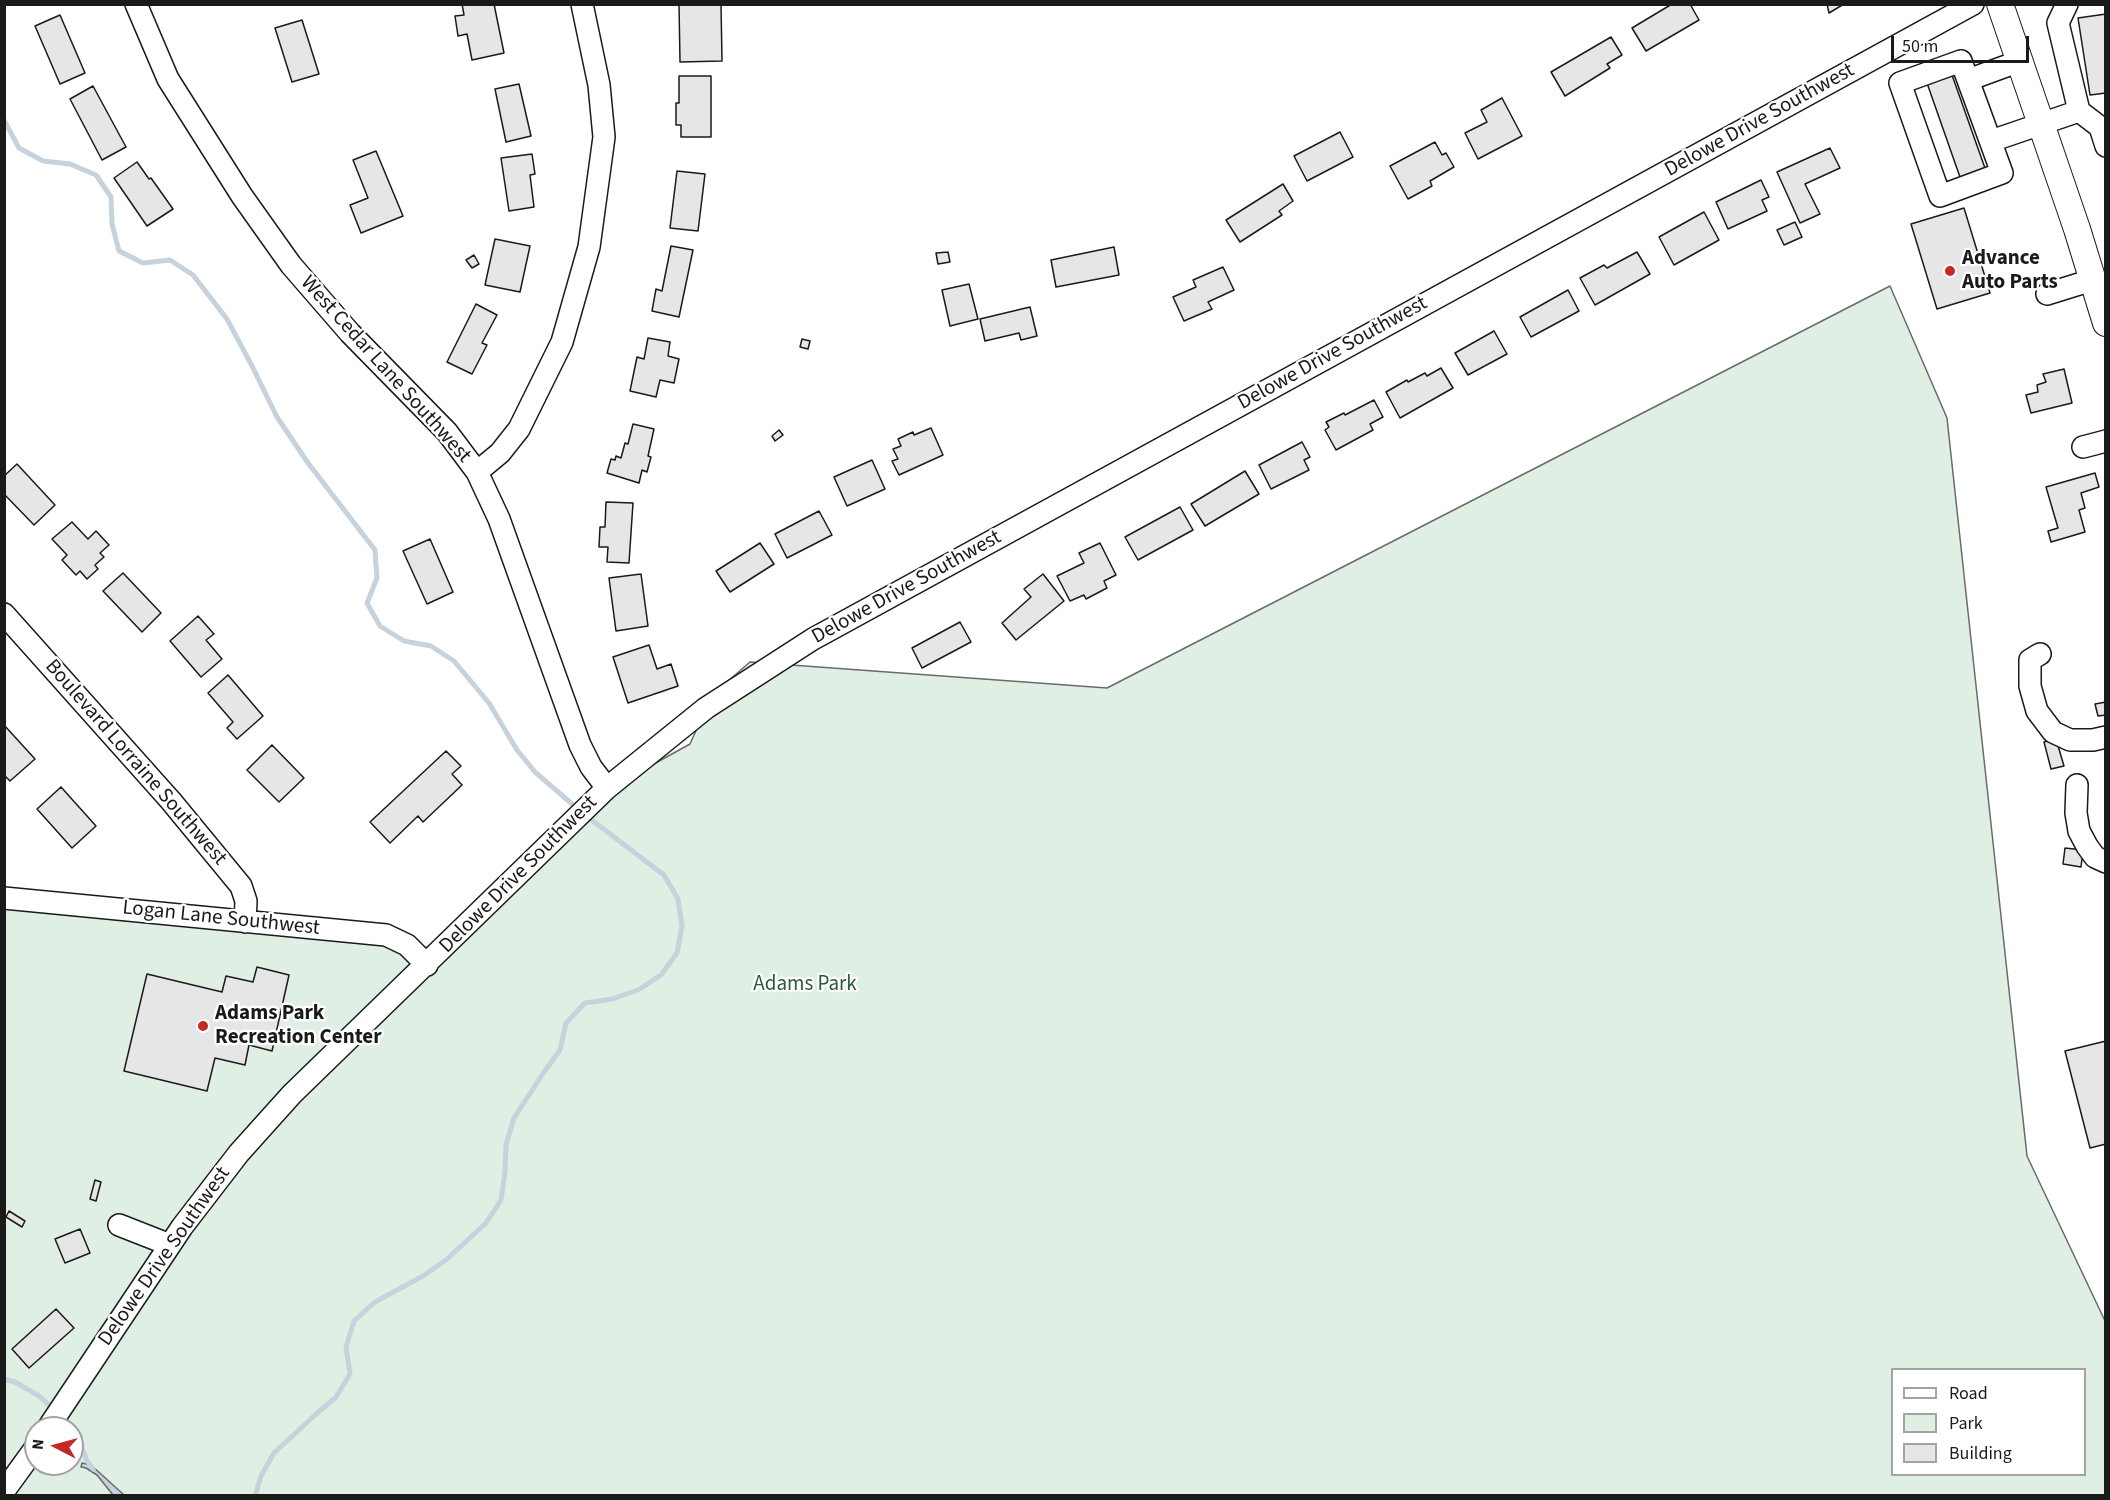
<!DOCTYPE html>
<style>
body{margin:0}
#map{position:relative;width:2110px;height:1500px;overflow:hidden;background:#fff;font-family:"Source Sans 3",sans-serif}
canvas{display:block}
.frame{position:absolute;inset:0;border:6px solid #1a1a1a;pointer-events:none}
.legend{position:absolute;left:1891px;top:1368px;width:195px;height:108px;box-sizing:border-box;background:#fff;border:2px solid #a3a3a3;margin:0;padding:8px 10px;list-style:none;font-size:18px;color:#1a1a1a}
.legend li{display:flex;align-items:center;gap:12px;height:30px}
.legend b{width:30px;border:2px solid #a3a3a3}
.north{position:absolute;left:24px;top:1416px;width:60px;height:60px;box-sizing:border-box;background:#fff;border:2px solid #a3a3a3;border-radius:50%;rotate:276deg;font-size:16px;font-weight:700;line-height:24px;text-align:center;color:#1a1a1a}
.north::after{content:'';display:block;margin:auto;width:21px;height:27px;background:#c62828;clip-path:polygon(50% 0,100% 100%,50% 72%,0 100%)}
.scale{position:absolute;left:1891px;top:36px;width:138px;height:27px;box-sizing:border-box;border:3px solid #1a1a1a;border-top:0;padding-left:8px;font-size:18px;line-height:21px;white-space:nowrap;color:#1a1a1a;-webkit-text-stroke:4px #fff;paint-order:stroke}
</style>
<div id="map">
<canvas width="2110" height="1500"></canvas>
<div class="frame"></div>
<ul class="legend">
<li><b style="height:8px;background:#fff"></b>Road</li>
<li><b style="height:16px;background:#e0efe3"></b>Park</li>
<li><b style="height:16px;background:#e6e6e6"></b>Building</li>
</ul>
<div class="north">N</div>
<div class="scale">50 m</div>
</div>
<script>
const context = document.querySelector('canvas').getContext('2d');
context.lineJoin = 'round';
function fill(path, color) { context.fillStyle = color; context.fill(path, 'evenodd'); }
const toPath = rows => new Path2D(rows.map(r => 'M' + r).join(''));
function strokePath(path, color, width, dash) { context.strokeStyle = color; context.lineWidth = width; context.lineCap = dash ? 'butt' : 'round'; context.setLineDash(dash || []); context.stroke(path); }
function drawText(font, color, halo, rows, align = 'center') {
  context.font = font + ' "Source Sans 3",sans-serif'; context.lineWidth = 4.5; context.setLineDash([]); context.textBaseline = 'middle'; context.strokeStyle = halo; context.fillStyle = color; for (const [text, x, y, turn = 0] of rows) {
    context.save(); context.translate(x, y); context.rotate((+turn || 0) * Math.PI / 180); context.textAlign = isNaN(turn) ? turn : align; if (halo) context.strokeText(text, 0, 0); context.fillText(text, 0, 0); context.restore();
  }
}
const green = toPath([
 [1890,286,1947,418,2027,1156,2105,1321,2105,1495,5,1496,5,892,374,935,428,958,585,802,690,744,712,695,750,662,1107,688,1890,286],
 [1892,1370,2084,1370,2084,1474,1892,1474,1892,1370],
 [36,1428,72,1428,72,1464,36,1464,36,1428]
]);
const water = toPath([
 [82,1463,91,1465,124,1495,113,1495,97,1475,86,1468,81,1467,82,1463]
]);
const stream = toPath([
 [4,120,19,148,43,161,70,164,96,175,111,197,112,224,119,251,143,263,170,260,193,275,227,319,253,368,277,417,308,463,375,550,377,578,367,603,380,626,404,641,431,646,454,661,489,703,517,750,535,772,578,809],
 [4,1379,15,1382,39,1396,54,1409],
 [61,1415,72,1428],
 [72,1428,78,1436,87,1461,93,1469],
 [255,1496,261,1476,274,1453,315,1415,336,1397,350,1374,346,1347,354,1321,375,1302,423,1276,446,1260,486,1223,501,1200,505,1172,506,1145,514,1118,544,1072,560,1050,566,1023,585,1003,612,999,638,990,661,975,677,953,682,926,678,899,664,875,585,815]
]);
const building = toPath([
 [462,4,494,4,504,53,472,60,467,34,458,36,455,16,464,15,462,4],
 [679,4,721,4,722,61,680,62,679,4],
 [1672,4,1690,4,1699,20,1646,51,1632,28,1672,4],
 [1827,4,1844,4,1829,13,1827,4],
 [2106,14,2106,93,2090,95,2078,18,2106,14],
 [60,15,85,73,60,84,35,26,60,15],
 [302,20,319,74,292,82,275,28,302,20],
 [1611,37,1622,55,1607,64,1610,68,1565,96,1551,72,1611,37],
 [1952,75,1986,171,1961,180,1927,83,1952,75],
 [679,76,711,76,711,137,681,137,681,125,676,125,676,103,679,103,679,76],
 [519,84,531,136,506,142,495,89,519,84],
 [93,86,126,147,102,160,70,99,93,86],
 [1502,98,1522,136,1478,159,1465,133,1487,122,1481,110,1502,98],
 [1340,132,1353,157,1307,181,1294,156,1340,132],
 [1435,142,1442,155,1446,153,1454,167,1430,181,1432,186,1408,199,1390,166,1435,142],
 [1830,148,1840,168,1805,184,1820,214,1800,223,1777,172,1830,148],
 [376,151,403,216,361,233,350,205,368,198,353,160,376,151],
 [532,154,535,174,530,175,534,207,509,211,501,158,532,154],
 [137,162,149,179,151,178,173,209,147,226,114,178,137,162],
 [677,171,705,174,698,231,670,228,677,171],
 [1761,180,1769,197,1762,200,1767,211,1728,229,1716,202,1761,180],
 [1283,184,1293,201,1279,211,1282,215,1240,242,1226,220,1283,184],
 [1964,208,1990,293,1937,309,1911,224,1964,208],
 [1704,212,1719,240,1674,265,1659,237,1704,212],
 [1795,222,1802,237,1784,245,1777,230,1795,222],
 [495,239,530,246,520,292,485,285,495,239],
 [671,246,693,250,679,317,652,311,656,289,662,291,671,246],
 [1114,247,1119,275,1056,287,1051,260,1114,247],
 [948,252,950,262,938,264,936,253,948,252],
 [1637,252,1650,274,1595,305,1580,278,1604,265,1607,268,1637,252],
 [474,255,479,264,472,268,466,260,474,255],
 [1223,267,1234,290,1208,302,1212,309,1184,321,1173,297,1196,287,1193,280,1223,267],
 [969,284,978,319,950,326,942,290,969,284],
 [1568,290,1579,311,1531,337,1520,317,1568,290],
 [476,304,497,315,482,343,487,345,472,374,447,362,476,304],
 [1030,307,1037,336,1021,340,1019,333,985,341,980,319,1030,307],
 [1494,331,1507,354,1468,375,1455,353,1494,331],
 [648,338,670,342,668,356,679,359,674,383,660,380,656,397,630,391,637,357,644,359,648,338],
 [802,339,810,341,808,349,800,347,802,339],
 [1441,368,1453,388,1400,418,1386,392,1407,380,1408,382,1425,373,1427,376,1441,368],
 [2064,369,2072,403,2031,413,2026,395,2038,392,2037,385,2046,382,2043,374,2064,369],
 [1374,400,1383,417,1370,424,1373,430,1336,450,1325,430,1329,427,1326,422,1344,413,1345,415,1374,400],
 [633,424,654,429,648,456,651,457,647,472,642,470,639,483,607,473,611,459,615,460,616,456,621,458,625,443,628,444,633,424],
 [931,428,943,455,899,475,892,461,898,459,893,449,901,446,898,439,913,432,914,435,931,428],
 [779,430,783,435,775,441,772,436,779,430],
 [1302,442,1310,457,1304,460,1309,470,1271,489,1259,465,1302,442],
 [872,460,885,489,847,506,834,477,872,460],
 [17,464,55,505,34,525,4,494,4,476,17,464],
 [1245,471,1259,494,1205,526,1191,504,1245,471],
 [2095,473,2099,487,2081,493,2085,508,2079,510,2085,532,2051,542,2048,531,2058,528,2046,487,2095,473],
 [606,502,633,503,629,563,607,562,608,547,599,547,600,527,605,527,606,502],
 [1180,507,1193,530,1138,560,1125,537,1180,507],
 [819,511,832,535,787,558,775,534,819,511],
 [72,522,88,539,96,531,109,545,100,553,104,557,95,565,98,569,87,579,80,571,76,575,62,560,67,555,52,539,72,522],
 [430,539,453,592,427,604,403,551,430,539],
 [760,543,774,564,730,592,716,571,760,543],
 [1100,543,1116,575,1104,581,1107,588,1086,599,1084,595,1070,601,1057,576,1084,563,1079,553,1100,543],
 [123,573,161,613,142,632,103,591,123,573],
 [641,574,648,626,616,631,609,578,641,574],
 [1043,574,1064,601,1016,640,1002,623,1031,597,1024,589,1043,574],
 [198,616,214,634,206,640,222,659,201,677,170,641,198,616],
 [960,622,971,642,922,668,912,648,960,622],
 [649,645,657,669,671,664,678,686,628,703,613,657,649,645],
 [228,675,263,716,237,739,227,728,233,722,208,693,228,675],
 [2106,702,2106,715,2098,716,2095,704,2106,702],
 [4,725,35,759,10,781,4,775,4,725],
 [2056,739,2064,766,2051,769,2044,742,2056,739],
 [272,745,304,778,279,802,247,770,272,745],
 [446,751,461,766,452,774,462,785,423,822,418,816,390,843,370,822,446,751],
 [61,787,96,826,72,848,37,809,61,787],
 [2065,848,2083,850,2081,867,2063,864,2065,848],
 [257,967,289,975,272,1051,249,1045,245,1065,215,1058,207,1091,124,1071,147,974,222,992,226,976,253,982,257,967],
 [2106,1041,2106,1144,2090,1148,2065,1051,2106,1041],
 [95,1180,101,1182,96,1201,90,1199,95,1180],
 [9,1211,25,1221,22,1227,6,1217,9,1211],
 [80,1229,90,1253,65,1263,55,1239,80,1229],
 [56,1309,74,1328,29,1368,12,1349,56,1309]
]);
const minor = toPath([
 [136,4,168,79,242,196,291,265,350,333,447,432,477,472,499,519,580,745,591,767,607,788],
 [1961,61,2002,173,1940,196,1900,83,1961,61],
 [1968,80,2020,61],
 [2079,111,2100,127,2106,146],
 [1991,141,2079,111,2058,23,2067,4],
 [2047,294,2092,280],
 [2083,447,2106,441],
 [477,472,500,453,519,429,562,342,589,247,604,137,599,85,582,4],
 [4,614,171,801,241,886,246,901,245,922],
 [2040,654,2030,660,2030,686,2037,711,2053,732,2070,740,2093,740,2106,737],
 [2077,785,2076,813,2079,831,2087,846,2095,857,2106,862],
 [4,898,386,935,407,945,427,965],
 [119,1225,170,1245],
 [48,1428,182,1227,239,1153,292,1094,607,788,706,708,813,639,1973,4],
 [4,1491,36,1447]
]);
const major = toPath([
 [2000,4,2077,229,2106,323]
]);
const markers = [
 [1950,271,6,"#c62828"],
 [203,1026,6,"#c62828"]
];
const streetNames = [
 ["Delowe Drive Southwest",1760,121,-29],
 ["Delowe Drive Southwest",1333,354,-29],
 ["West Cedar Lane Southwest",385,370,48],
 ["Delowe Drive Southwest",907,588,-29],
 ["Boulevard Lorraine Southwest",135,763,49],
 ["Delowe Drive Southwest",519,875,-45],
 ["Logan Lane Southwest",221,919,6],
 ["Delowe Drive Southwest",165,1257,-55]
];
const poiNames = [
 ["Advance",1962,259],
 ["Auto Parts",1962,283],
 ["Adams Park",215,1014],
 ["Recreation Center",215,1038]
];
const parkNames = [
 ["Adams Park",805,985]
];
fill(green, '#e0efe3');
strokePath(green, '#6a6a6a', 1.5);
fill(water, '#c6d2dc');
strokePath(water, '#6a6a6a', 1.5);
strokePath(stream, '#c6d2dc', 5);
fill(building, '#e6e6e6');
strokePath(building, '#1a1a1a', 1.5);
strokePath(minor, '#1a1a1a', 24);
strokePath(major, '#1a1a1a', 28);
strokePath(minor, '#fff', 21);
strokePath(major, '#fff', 26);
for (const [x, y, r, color] of markers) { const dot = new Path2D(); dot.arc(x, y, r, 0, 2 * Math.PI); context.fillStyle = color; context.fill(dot); strokePath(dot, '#fff', 2); }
drawText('21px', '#1a1a1a', '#fff', streetNames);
drawText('bold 21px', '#1a1a1a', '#fff', poiNames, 'left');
drawText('21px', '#2b5a34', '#fff', parkNames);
</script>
